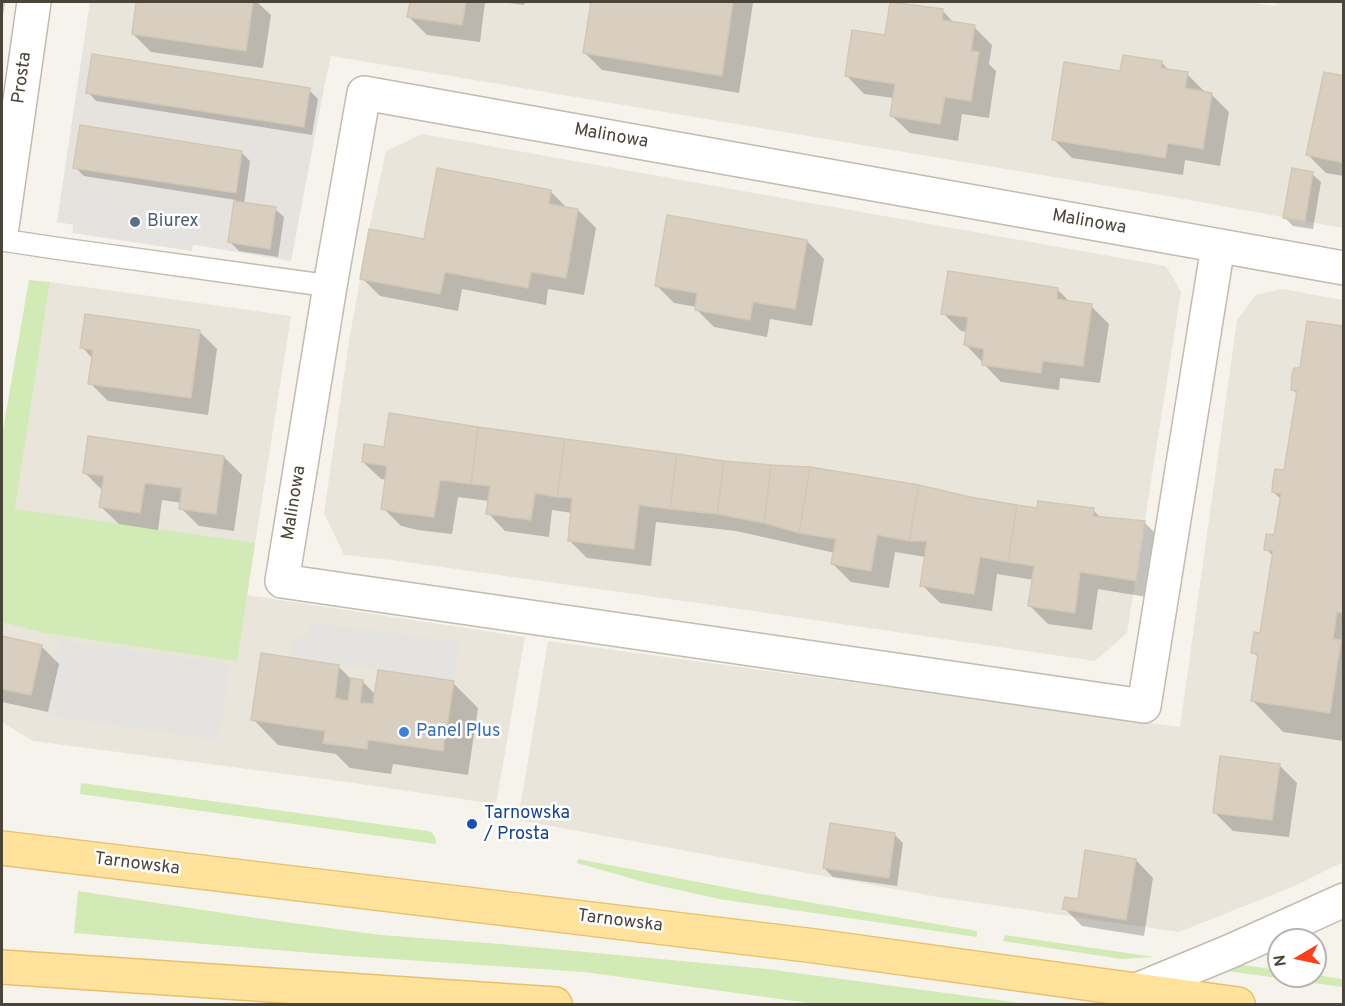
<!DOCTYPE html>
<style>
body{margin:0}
#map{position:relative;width:1345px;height:1006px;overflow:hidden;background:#f6f3ec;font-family:Overpass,sans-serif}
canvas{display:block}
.frame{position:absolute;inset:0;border:3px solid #4b4439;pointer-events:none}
.north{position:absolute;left:1267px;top:928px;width:60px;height:60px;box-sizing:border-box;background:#fff;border:2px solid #b7b4b0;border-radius:50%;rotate:261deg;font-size:16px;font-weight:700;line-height:24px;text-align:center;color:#4b4439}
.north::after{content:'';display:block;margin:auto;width:21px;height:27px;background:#fc3f1d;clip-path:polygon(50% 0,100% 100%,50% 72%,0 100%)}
</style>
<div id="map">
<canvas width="1345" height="1006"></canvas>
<div class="frame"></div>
<div class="north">N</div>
</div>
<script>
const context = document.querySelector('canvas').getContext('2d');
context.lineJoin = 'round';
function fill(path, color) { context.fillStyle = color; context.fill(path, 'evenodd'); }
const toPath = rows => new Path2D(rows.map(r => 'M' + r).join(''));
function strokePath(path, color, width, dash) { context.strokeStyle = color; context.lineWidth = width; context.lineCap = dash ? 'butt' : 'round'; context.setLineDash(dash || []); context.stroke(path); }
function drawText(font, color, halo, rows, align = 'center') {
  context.font = font + ' Overpass,sans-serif'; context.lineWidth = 5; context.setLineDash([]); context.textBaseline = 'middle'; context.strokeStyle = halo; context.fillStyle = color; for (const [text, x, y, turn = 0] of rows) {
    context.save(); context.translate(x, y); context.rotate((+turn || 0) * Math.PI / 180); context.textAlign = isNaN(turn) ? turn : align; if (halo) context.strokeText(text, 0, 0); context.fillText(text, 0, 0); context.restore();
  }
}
const residential = toPath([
 [90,2,1247,2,1275,6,1276,2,1343,2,1343,228,1173,197,331,56,324,88,310,88,92,54,82,55],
 [422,134,1166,266,1181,292,1127,633,1095,661,705,604,392,560,344,555,324,513,349,341,369,229,386,151],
 [50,282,291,316,247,595,525,637,496,804,347,782,33,741,2,722,2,507,15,508],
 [1282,289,1343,300,1343,862,1297,885,1179,932,938,897,518,820,548,641,1180,727,1237,320,1256,295]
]);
const industrial = toPath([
 [92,54,310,88,324,88,291,261,57,222,82,55]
]);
const green = toPath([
 [29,280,50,282,15,509,255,543,237,661,45,633,2,622,2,435],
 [81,783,428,831,432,833,435,837,436,844,80,794],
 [578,859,755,893,977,931,977,937,719,899,647,883,577,863],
 [78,891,256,918,381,935,500,944,767,969,1027,1004,816,1004,584,972,348,956,74,933],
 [1005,935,1154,957,1122,959,1003,941],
 [1235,964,1279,970,1279,976,1315,975,1343,979,1343,987,1227,971]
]);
const parking = toPath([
 [77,194,198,212,192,251,72,233],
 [311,622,459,642,454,681,289,658,291,639,296,640,306,635],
 [59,640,230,664,219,740,48,716]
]);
const shadow = toPath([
 [2,2,5,2,2,22],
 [138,2,257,2,271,15,263,68,151,52,133,34],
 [411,2,485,2,480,42,427,35,409,17],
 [501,2,525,2,524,5],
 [592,2,752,2,753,3,739,93,602,70,584,52],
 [942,10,955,24,974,27,992,45,989,64,996,71,989,118,962,114,958,141,910,133,892,116,894,98,864,94,847,76,886,36],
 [1162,63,1170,71,1187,74,1205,92,1205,93,1211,94,1229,112,1220,166,1185,160,1183,175,1072,158,1054,140,1121,72],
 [1344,78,1344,176,1326,173,1308,155],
 [309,90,318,99,312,135,96,101,88,92],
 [241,152,250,161,244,204,275,209,284,217,278,257,239,251,230,242,236,200,84,176,75,167],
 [1312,174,1321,182,1313,229,1293,226,1284,217],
 [550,191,568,209,578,210,596,228,584,295,548,289,546,305,462,289,458,311,380,296,362,278,425,241],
 [807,241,824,259,812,326,770,319,767,337,714,327,696,309,697,307,674,303,656,285],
 [1057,289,1071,303,1091,306,1109,324,1100,383,1060,378,1059,390,1001,382,966,345,968,332,961,331,943,313],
 [1344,328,1344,741,1283,732,1252,700,1259,658,1253,652,1262,635,1274,557,1266,549,1275,537,1282,500,1273,492,1286,471,1298,395,1292,389,1302,370],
 [199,331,217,349,208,415,108,401,90,383,93,359,82,347],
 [224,457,242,475,234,531,199,526,181,508,182,503,162,500,158,530,119,524,101,507,103,491,85,473],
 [363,462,969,498,1038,509,1093,510,1102,519,1144,522,1162,540,1153,598,1098,589,1092,630,1048,624,1030,606,1034,580,997,574,992,611,940,603,922,585,926,557,895,552,889,588,851,582,833,564,835,553,736,531,656,522,651,566,587,558,569,540,572,513,552,510,549,537,505,531,488,513,489,501,458,497,452,534,418,530,401,526,383,508,387,480,381,479],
 [2,638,41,646,59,664,48,712,2,702],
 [339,667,352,680,363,682,376,695,453,683,478,708,468,775,393,764,391,774,350,768,336,754,278,745,253,719],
 [1279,765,1297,783,1289,837,1233,831,1215,813],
 [894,834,903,843,897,886,833,877,824,868],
 [1136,860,1153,878,1144,936,1082,926,1064,908,1079,900]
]);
const building = toPath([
 [136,2,253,2,246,51,132,34,136,2],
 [410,2,466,2,462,25,407,17,410,2],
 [591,2,733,2,722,76,583,53,591,2],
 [890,2,943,9,942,20,975,25,971,51,979,52,971,101,945,97,940,124,890,116,895,84,845,76,852,30,885,35,890,2],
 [92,54,310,88,304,127,86,93,92,54],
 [1123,55,1162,61,1161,68,1188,72,1185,88,1212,93,1203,149,1168,143,1165,158,1052,140,1064,62,1120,71,1123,55],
 [1324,72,1344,76,1344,163,1306,155,1324,72],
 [80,125,242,151,236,193,73,168,80,125],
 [437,168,551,190,549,204,578,209,566,278,531,272,528,288,445,272,440,294,360,279,369,229,424,239,437,168],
 [1292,168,1313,172,1305,221,1283,218,1292,168],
 [234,201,276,207,270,249,228,242,234,201],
 [667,215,807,240,795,309,753,302,750,320,695,310,697,293,655,286,667,215],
 [948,271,1058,288,1057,299,1092,304,1083,366,1043,361,1041,373,982,365,984,349,964,345,968,317,941,314,948,271],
 [85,314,200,330,191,398,88,384,93,350,80,348,85,314],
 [1307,321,1344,326,1344,613,1337,612,1333,639,1341,640,1330,713,1251,701,1258,654,1251,653,1254,632,1260,633,1273,551,1264,550,1266,534,1274,535,1281,494,1272,492,1273,480,1275,469,1284,470,1297,391,1291,390,1292,375,1294,368,1300,368,1307,321],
 [389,413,478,427,471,484,440,480,434,517,399,513,381,509,387,466,362,462,364,444,384,447,389,413],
 [478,427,565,439,557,497,535,493,531,520,486,514,490,486,471,484,478,427],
 [88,436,224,456,216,514,179,509,182,488,145,483,140,513,99,507,104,476,83,473,88,436],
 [565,439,677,454,670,509,639,505,634,549,568,541,572,498,557,497,565,439],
 [677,454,724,461,717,514,670,509,677,454],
 [724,461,771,465,764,523,717,514,724,461],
 [771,465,810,467,799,533,764,523,771,465],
 [810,467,919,485,909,541,877,535,871,571,831,564,836,539,799,533,810,467],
 [919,485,970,497,1017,505,1008,562,980,557,974,594,920,586,927,541,909,541,919,485],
 [1038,501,1094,508,1093,516,1145,521,1136,581,1080,572,1075,613,1028,606,1034,566,1008,562,1017,505,1037,508,1038,501],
 [2,636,42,645,31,695,2,689,2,636],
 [261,653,339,665,335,698,348,701,351,678,363,680,360,703,373,704,378,670,454,681,443,751,368,740,367,749,323,743,325,731,251,720,261,653],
 [1220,756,1280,764,1272,820,1213,813,1220,756],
 [830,823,895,833,889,878,823,868,830,823],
 [1085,850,1136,859,1126,920,1062,909,1065,897,1078,899,1085,850]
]);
const service = toPath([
 [2,240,55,248,330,286]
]);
const minor = toPath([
 [2,227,34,2],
 [1218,246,1144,706,282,581,330,286,364,93,1344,268],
 [1137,990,1231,951,1344,900]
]);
const primary = toPath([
 [2,848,815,946,1238,1004],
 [2,967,555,1004]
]);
const markers = [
 [135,222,6,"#5c6f8a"],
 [404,732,6,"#3f7fe0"],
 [472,824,6,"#1a4fb4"]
];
const streetNames = [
 ["Prosta",23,78,-82],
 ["Malinowa",611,137,10],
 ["Malinowa",1089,223,10],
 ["Malinowa",295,503,-81],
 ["Tarnowska",137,865,7],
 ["Tarnowska",620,922,7]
];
const serviceNames = [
 ["Biurex",147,222]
];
const shopNames = [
 ["Panel Plus",416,732]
];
const transitNames = [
 ["Tarnowska",484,814],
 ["/ Prosta",484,835]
];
fill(residential, '#eae5da');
fill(industrial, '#e6e2dd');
fill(green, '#d2eab5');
fill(parking, '#e5e3e0');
fill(shadow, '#0003');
fill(building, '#d8cfc1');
strokePath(building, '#d3c7b4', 1.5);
strokePath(service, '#c2bbae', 24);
strokePath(minor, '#c2bbae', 36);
strokePath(primary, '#e6c16a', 36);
strokePath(service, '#fff', 21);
strokePath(minor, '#fff', 33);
strokePath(primary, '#ffe39c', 33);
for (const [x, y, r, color] of markers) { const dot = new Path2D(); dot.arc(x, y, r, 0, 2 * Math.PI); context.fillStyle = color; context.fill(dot); strokePath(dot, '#fff', 2); }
drawText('18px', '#4b4439', '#fff', streetNames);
drawText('18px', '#4e5e75', '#fff', serviceNames, 'left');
drawText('18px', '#366cbe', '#fff', shopNames, 'left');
drawText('18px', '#164399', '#fff', transitNames, 'left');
</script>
